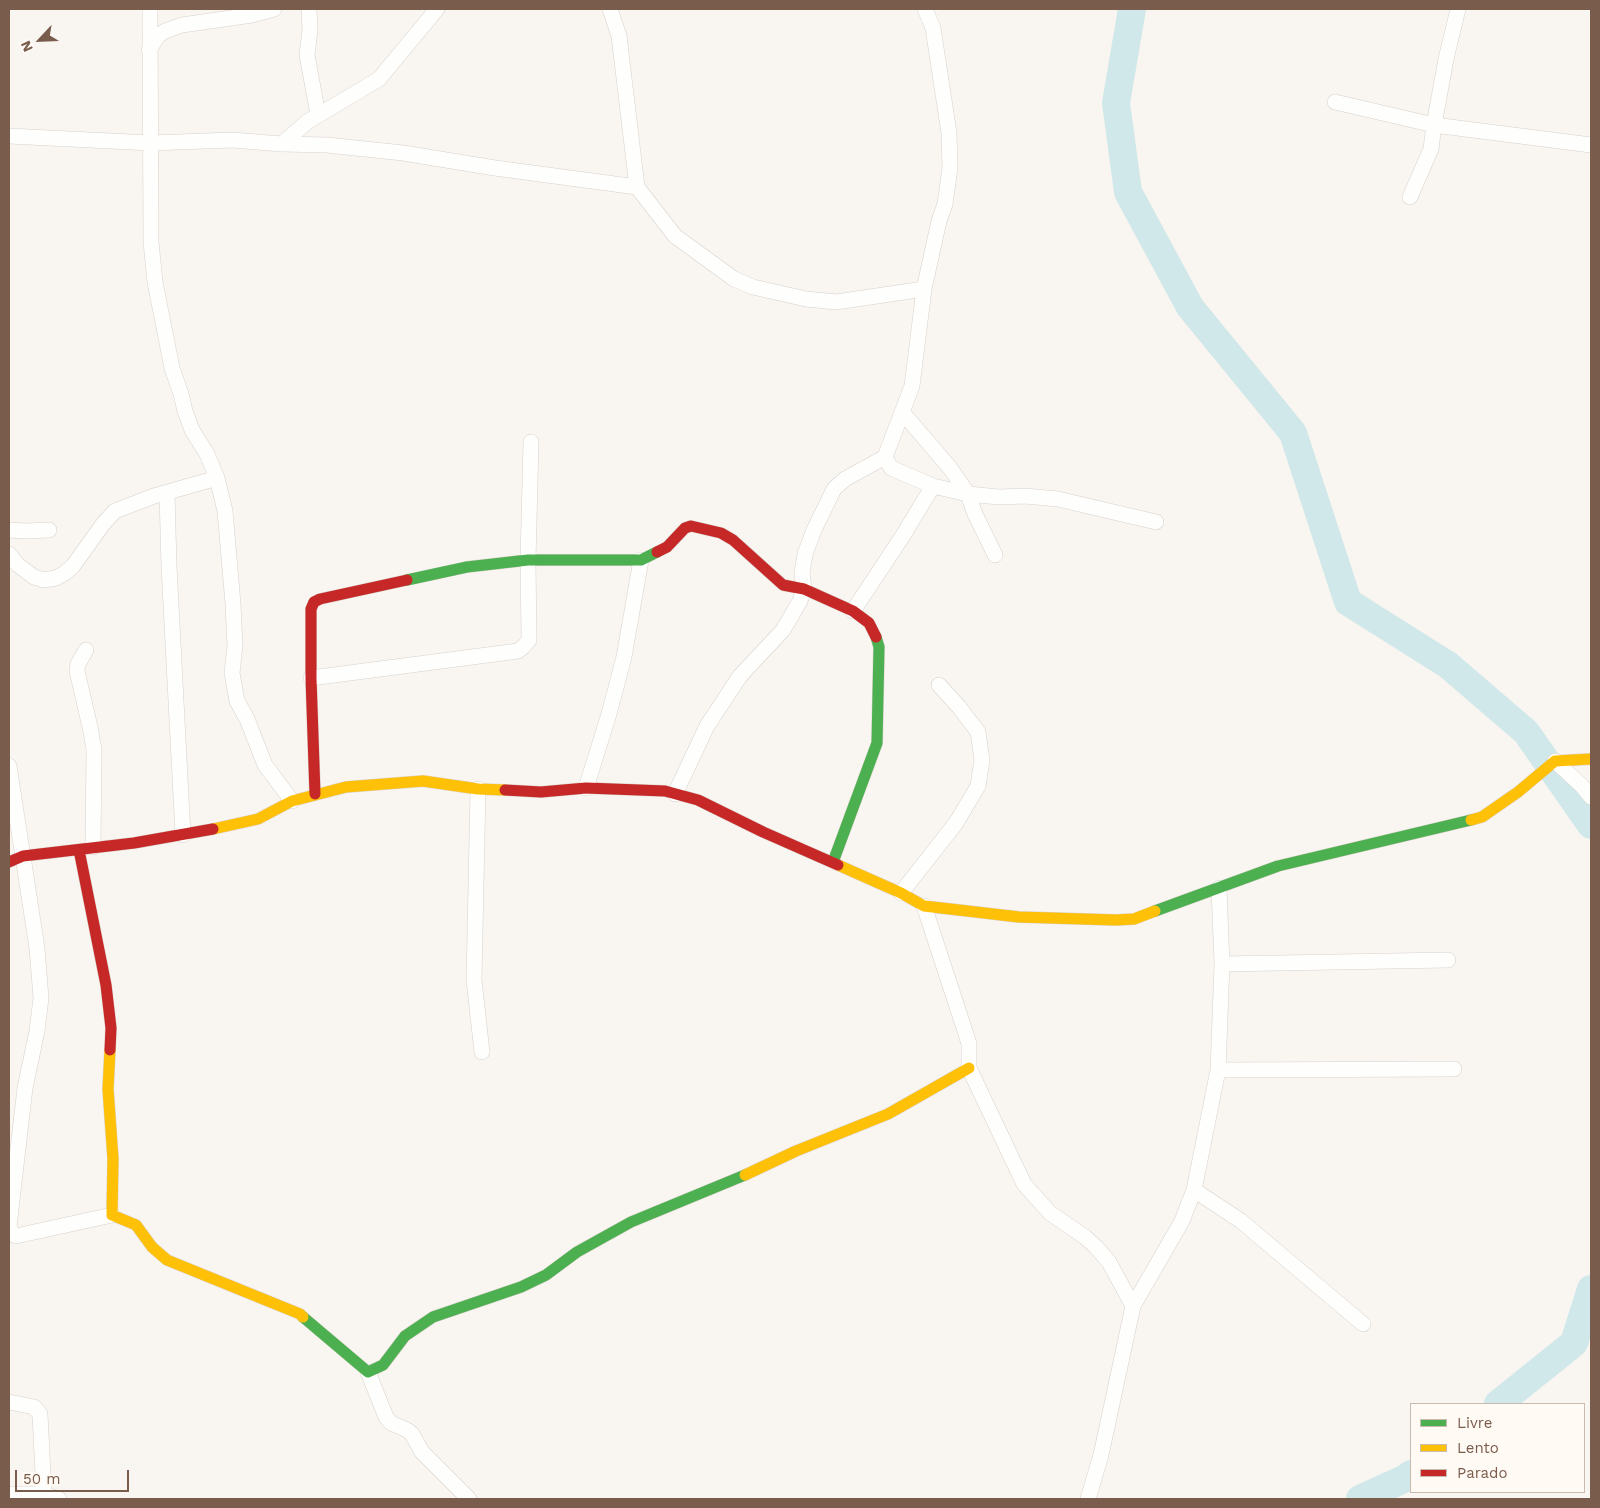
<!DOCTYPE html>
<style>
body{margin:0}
#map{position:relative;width:1600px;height:1508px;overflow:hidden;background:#f9f5f0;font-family:"Work Sans",sans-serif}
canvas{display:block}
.frame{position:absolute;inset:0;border:10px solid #7a5c4d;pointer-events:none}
.legend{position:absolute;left:1410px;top:1403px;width:175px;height:90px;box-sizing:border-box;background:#fffaf3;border:1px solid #cabbb1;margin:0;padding:6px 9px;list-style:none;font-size:15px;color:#7a5c4d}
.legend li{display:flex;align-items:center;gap:10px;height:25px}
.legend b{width:25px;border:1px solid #cabbb1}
.north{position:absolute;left:15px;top:15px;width:50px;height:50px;-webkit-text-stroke:4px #fffaf3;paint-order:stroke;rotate:245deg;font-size:14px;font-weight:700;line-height:20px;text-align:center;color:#7a5c4d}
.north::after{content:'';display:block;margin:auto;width:18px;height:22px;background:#7a5c4d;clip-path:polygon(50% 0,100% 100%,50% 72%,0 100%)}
.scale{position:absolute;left:15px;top:1470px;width:114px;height:22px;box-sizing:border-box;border:2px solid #7a5c4d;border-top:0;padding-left:6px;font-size:15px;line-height:18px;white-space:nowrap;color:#7a5c4d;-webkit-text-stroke:4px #fffaf3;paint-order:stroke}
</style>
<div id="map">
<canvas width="1600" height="1508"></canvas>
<div class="frame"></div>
<ul class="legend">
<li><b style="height:6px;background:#4caf50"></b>Livre</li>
<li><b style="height:6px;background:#ffc107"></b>Lento</li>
<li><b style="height:6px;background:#c62828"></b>Parado</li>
</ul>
<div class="north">N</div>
<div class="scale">50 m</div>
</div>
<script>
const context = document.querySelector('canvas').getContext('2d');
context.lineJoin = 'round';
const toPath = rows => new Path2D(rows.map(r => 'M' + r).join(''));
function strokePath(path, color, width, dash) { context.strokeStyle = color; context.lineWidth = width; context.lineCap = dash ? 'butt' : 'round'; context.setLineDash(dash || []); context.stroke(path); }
const river = toPath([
 [1132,9,1116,103,1128,192,1190,307,1293,433,1348,602,1448,665,1526,732,1591,825],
 [1498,1404,1574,1343,1591,1289],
 [1360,1499,1406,1478,1411,1474]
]);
const street = toPath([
 [150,9,151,242,155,282,172,368,181,394,185,411,192,430,207,454,217,478,225,511,233,604,235,646,232,673,237,701,247,719,265,765,292,801],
 [309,9,310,30,307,55,318,115],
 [610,9,619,36,637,187,675,236,734,279,753,287,806,299,836,302,924,289],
 [149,50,158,36,165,31,182,25,252,15,274,9],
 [1335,102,1434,125,1591,145],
 [9,136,151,143,232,140,282,144,327,145,403,153,495,168,637,187],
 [282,144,307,122,379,79,437,9],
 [1410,197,1431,149,1434,125,1446,59,1458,9],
 [902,412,950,468,968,494,975,514,995,555],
 [885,457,891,468,933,486,968,494,999,497,1025,496,1058,499,1156,522],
 [167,493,169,566,183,835],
 [9,530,26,531,49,530],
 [9,554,18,565,34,577,44,580,56,578,65,573,73,566,103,524,115,511,154,496,217,478],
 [853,611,902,537,933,486],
 [86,650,78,664,77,671,90,727,94,750,93,847],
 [311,678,518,651,524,646,529,640,528,560,531,442],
 [1555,761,1582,786,1591,797],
 [9,766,37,948,41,998,37,1031,25,1088,9,1226,12,1233,16,1236,112,1215],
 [586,788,609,714,624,657,641,560],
 [478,789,474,980,482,1052],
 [675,794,707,726,740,676,783,630,800,601,804,589,802,573,805,554,814,530,834,489,845,479,885,457,912,386,924,289,939,221,945,204,950,168,949,133,933,28,925,9],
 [901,893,956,823,978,786,982,760,978,732,959,707,939,685],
 [924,906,965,1031,969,1044,969,1068,1024,1184,1050,1213,1085,1237,1096,1247,1109,1262,1133,1306],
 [1222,964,1448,960],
 [1218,1070,1454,1069],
 [1194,1190,1241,1221,1363,1324],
 [368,1372,386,1417,391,1423,407,1430,412,1434,422,1452,469,1499],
 [9,1402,34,1407,40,1414,44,1494],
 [9,1494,44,1494,59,1499],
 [1088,1499,1101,1455,1133,1306,1182,1221,1194,1190,1218,1070,1222,964,1219,888]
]);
const fast = toPath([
 [407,580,467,567,528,560,641,560,657,552],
 [833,862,877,743,879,647,876,637],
 [1155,911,1278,866,1471,820],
 [303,1317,368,1372,383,1365,405,1336,433,1317,521,1287,546,1275,577,1252,631,1222,745,1175]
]);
const slow = toPath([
 [1471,820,1482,817,1518,792,1555,761,1591,759],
 [213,829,258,819,292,801,346,787,423,781,478,789,505,790],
 [838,865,901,893,924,906,1019,917,1116,920,1134,919,1155,911],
 [110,1050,108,1089,113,1159,112,1215,136,1225,152,1247,167,1260,300,1314,303,1317],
 [745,1175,796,1151,888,1114,969,1068]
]);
const jam = toPath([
 [657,552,667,547,685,528,691,526,721,533,733,540,783,585,804,589,853,611,869,623,876,637],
 [505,790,541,792,586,788,665,791,698,800,763,832,838,865],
 [315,794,311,678,311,609,314,602,320,599,407,580],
 [79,850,106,985,111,1028,110,1050],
 [9,862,23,856,134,843,213,829]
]);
strokePath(river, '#d0e8ea', 28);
strokePath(street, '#d7d1cb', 16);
strokePath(fast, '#d9d2cb', 12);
strokePath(slow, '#d9d2cb', 12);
strokePath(jam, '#d9d2cb', 12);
strokePath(street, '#fefefd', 15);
strokePath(fast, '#4caf50', 11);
strokePath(slow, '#ffc107', 11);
strokePath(jam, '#c62828', 11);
</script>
